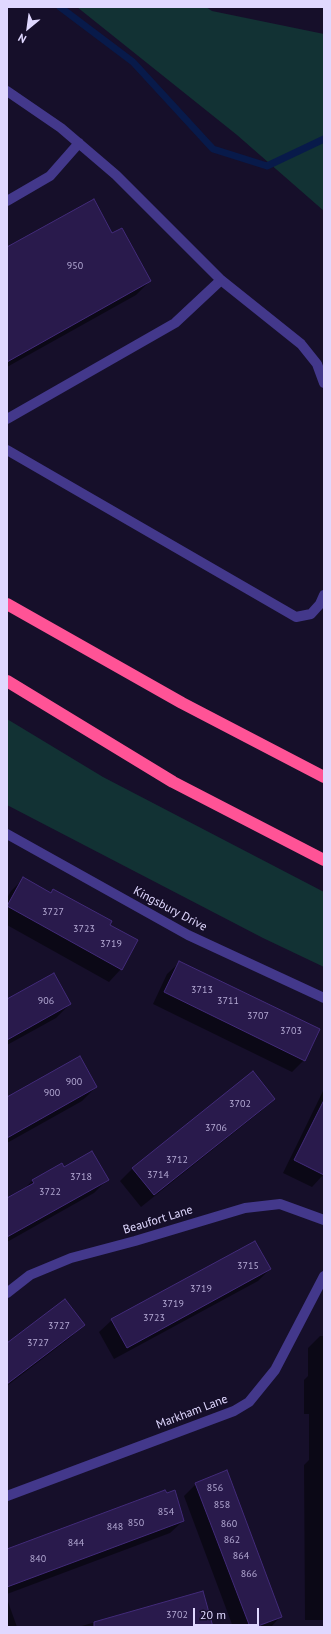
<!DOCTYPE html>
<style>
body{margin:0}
#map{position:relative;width:331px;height:1634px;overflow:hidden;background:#160f2a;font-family:"PT Sans",sans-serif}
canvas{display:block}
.frame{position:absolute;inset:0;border:8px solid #e0d8ff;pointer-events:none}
.north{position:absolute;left:8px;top:8px;width:40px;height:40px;-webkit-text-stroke:3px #160f2a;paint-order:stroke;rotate:209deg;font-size:11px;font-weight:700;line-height:16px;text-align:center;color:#e0d8ff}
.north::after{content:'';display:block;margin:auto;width:14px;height:18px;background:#e0d8ff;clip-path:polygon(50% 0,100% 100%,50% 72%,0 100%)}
.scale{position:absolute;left:193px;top:1608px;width:66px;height:18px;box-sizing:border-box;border:2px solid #e0d8ff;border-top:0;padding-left:5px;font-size:12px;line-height:14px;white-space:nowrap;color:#e0d8ff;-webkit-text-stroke:3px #160f2a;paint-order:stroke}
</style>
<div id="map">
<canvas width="331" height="1634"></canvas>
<div class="frame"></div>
<div class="north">N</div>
<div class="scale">20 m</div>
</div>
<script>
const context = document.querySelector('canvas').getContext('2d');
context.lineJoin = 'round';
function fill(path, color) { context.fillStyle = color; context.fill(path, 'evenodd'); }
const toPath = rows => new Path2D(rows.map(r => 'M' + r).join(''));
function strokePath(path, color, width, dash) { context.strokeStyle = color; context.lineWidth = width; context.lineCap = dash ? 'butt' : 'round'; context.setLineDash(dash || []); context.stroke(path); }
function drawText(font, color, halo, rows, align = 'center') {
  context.font = font + ' "PT Sans",sans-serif'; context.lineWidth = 3; context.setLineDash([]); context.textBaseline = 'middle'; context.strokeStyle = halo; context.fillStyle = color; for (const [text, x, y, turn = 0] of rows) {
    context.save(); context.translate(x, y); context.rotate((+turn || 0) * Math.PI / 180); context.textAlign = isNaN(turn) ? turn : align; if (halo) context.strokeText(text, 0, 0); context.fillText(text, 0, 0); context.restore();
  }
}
const green = toPath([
 [77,7,206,7,212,11,324,34,324,211,237,135],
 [7,719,103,777,324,892,324,967,263,938,7,805]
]);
const shadow = toPath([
 [7,248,150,281,136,295,7,367],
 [23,879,50,894,53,890,109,925,121,969,109,982,7,925,7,898,11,891],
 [180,962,304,1060,292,1072,153,1004,167,974],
 [7,1000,70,1004,56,1018,7,1045],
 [253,1073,274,1099,261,1111,141,1207,120,1181,132,1169],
 [96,1087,82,1101,7,1143,7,1098],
 [324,1089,324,1174,312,1187,283,1173],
 [62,1164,64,1168,107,1180,94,1193,7,1242,7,1199,22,1191,32,1181],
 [270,1269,258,1281,114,1359,99,1332,112,1320],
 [84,1324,71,1337,7,1386,7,1345],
 [320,1336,324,1336,324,1620,305,1620,304,1465,309,1460,309,1414,304,1414,304,1380,308,1376,308,1348],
 [196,1484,281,1616,271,1627,258,1627,268,1623,268,1621,252,1627,233,1627,184,1496],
 [166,1495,183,1521,170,1533,7,1594,7,1550],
 [203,1592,210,1627,78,1627],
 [7,1599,17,1627,7,1627]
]);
const stream = toPath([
 [60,7,133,62,213,149,267,166,324,139]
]);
const building = toPath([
 [94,199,112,233,122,228,151,281,7,362,7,247,94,199],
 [23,877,51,893,53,889,112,921,110,925,138,940,122,970,7,906,23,877],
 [179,961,320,1029,305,1061,164,992,179,961],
 [54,973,71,1004,7,1040,7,999,54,973],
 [80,1056,97,1087,7,1138,7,1097,80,1056],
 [253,1071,275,1099,154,1195,132,1168,253,1071],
 [324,1100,324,1175,294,1160,324,1100],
 [92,1151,109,1180,7,1237,7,1198,34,1183,32,1180,62,1163,64,1167,92,1151],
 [255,1241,271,1269,127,1348,111,1319,255,1241],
 [65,1299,85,1325,7,1384,7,1343,65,1299],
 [227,1470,282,1617,255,1627,250,1627,195,1483,227,1470],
 [165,1490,167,1493,175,1490,184,1521,7,1587,7,1549,165,1490],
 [203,1591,213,1627,94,1627,94,1622,203,1591]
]);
const minor = toPath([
 [7,91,61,128,116,175,221,280,301,344,317,364,324,383],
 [7,201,50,176,79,143],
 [7,419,175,323,221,280],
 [7,450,296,617,311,614,320,604,324,595],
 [7,834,188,935,324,998],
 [7,1293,30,1275,71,1258,135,1241,245,1208,280,1204,324,1220],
 [7,1496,234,1411,249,1402,275,1370,324,1276]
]);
const highway = toPath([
 [7,604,182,703,324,777],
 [7,681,173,782,324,860]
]);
const numberNames = [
 ["950",75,266],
 ["3727",53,912],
 ["3723",84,929],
 ["3719",111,944],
 ["3713",202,990],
 ["906",46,1001],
 ["3711",228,1001],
 ["3707",258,1016],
 ["3703",291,1031],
 ["900",74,1082],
 ["900",52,1093],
 ["3702",240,1104],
 ["3706",216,1128],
 ["3712",177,1160],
 ["3714",158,1175],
 ["3718",81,1177],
 ["3722",50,1192],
 ["3715",248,1266],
 ["3719",201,1289],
 ["3719",173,1304],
 ["3723",154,1318],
 ["3727",59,1326],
 ["3727",38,1343],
 ["856",215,1488],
 ["858",222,1505],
 ["854",166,1512],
 ["850",136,1523],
 ["860",229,1524],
 ["848",115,1527],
 ["862",232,1540],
 ["844",76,1543],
 ["864",241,1556],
 ["840",38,1559],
 ["866",249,1574],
 ["3702",177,1615]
];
const streetNames = [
 ["Kingsbury Drive",170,909,28],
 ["Beaufort Lane",158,1220,-17],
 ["Markham Lane",192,1412,-21]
];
fill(green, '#123234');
fill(shadow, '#0007');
strokePath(stream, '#081a4a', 7);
fill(building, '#291a4c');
strokePath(building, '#422b79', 1);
strokePath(minor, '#43388b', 10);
strokePath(highway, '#ff5396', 12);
drawText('10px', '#b2a8d2', null, numberNames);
drawText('12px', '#e0d8ff', '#160f2a', streetNames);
</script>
